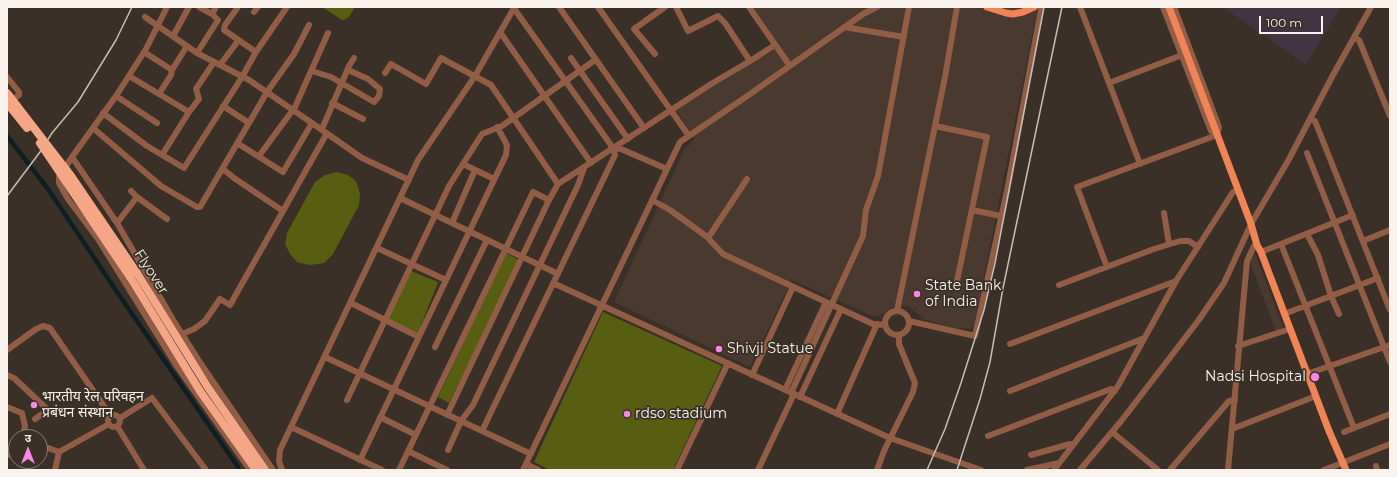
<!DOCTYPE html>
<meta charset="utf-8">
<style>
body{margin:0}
#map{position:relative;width:1397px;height:477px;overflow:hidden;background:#3a3028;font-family:Montserrat,"Noto Sans Devanagari",sans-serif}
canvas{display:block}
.frame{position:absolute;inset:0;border:8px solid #f9f2ed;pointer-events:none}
.north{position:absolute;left:8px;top:429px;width:40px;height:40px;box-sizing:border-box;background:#3a3028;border:1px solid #867e77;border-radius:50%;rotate:0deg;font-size:11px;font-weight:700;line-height:16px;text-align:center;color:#f9f2ed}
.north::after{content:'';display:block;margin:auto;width:14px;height:18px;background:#fc86e3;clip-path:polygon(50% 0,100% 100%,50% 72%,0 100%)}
.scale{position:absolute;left:1259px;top:16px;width:64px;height:18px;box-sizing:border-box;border:2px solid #f9f2ed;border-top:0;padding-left:5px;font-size:12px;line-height:14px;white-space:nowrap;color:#f9f2ed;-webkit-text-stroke:3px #3a3028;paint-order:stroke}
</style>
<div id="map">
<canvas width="1397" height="477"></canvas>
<div class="frame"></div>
<div class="north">उ</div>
<div class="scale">100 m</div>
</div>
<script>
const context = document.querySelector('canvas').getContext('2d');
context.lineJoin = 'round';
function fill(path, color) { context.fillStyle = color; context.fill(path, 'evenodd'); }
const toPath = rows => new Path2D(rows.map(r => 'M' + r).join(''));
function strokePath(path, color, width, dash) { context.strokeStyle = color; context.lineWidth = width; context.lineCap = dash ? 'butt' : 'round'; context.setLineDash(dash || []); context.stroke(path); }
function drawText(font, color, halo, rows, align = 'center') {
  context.font = font + ' Montserrat,"Noto Sans Devanagari",sans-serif'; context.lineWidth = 3.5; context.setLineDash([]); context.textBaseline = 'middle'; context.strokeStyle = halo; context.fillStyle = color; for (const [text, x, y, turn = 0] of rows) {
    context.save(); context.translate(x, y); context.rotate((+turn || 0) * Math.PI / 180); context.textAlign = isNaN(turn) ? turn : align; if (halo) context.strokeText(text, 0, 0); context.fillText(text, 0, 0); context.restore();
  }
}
const built = toPath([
 [753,7,1038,7,975,321,972,329,955,328,925,320,908,306,891,307,885,313,875,317,792,280,750,367,614,302,685,148,695,139,673,105,780,47],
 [1254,251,1284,329,1276,332,1250,262,1250,258]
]);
const industrial = toPath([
 [1223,7,1341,7,1306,65]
]);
const green = toPath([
 [322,7,355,7,349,17,346,19,342,20],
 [337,172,348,175,356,181,360,193,359,205,333,254,324,263,310,265,297,262,290,254,285,244,287,233,315,182,325,175],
 [506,253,519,260,449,403,438,397],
 [411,271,438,282,418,333,388,319],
 [603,312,722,366,673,470,550,470,534,462]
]);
const canal = toPath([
 [7,136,48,189,119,295,238,467]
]);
const minor = toPath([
 [167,7,146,49,116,96,72,157,59,177,59,183,68,199,98,239,176,365,250,470],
 [238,7,225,25,224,30,256,52],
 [559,7,644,128],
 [598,7,689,136],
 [676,7,688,31,718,16,725,23,750,61,775,45],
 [749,7,790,66],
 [1080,7,1140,164],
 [1163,7,1211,131,1217,135],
 [1174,7,1219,127,1217,135],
 [254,12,258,7],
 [212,14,216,7],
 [145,17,197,53,249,80,312,123,362,158,409,180],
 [844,27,904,37],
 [500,32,591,163],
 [173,36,189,7],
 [1354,38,1359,40,1390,116],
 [144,52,172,70],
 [197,53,218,20,212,14,199,7],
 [655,54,634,29,665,7],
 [571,58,628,139],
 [220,65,238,41],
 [312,71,331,77,374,102,379,96,380,89,368,79,348,70],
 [385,73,391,64,426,84,441,58,491,85,558,184],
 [129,76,189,112,162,155],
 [7,77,19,92,19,95,10,101],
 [1109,83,1182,55],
 [159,94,171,75,172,70,187,46],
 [116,96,157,123],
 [332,103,363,119],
 [223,106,249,123],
 [189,112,199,99,196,89,214,62],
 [103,113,147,146,184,168,242,77,256,52,287,7],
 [1310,119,1315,121,1390,310],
 [935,126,987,137,957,281],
 [93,128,161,186,197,207,200,207,267,92,294,54,309,25],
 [322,129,349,66,354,58],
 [237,143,283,172,312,123],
 [613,148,621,149,667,169],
 [1307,153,1390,362],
 [259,156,295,107,328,33],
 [72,157,117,223,172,318,201,364,273,470],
 [463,164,494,179],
 [223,169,234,178,283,211],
 [137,197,167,219],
 [400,198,558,274],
 [652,200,670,210,706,236,723,254,873,324,885,325],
 [972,210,1001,216],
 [1164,213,1169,244],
 [117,223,137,197,131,191],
 [452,223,475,170],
 [1307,234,1318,255,1331,296,1339,314],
 [708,238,747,179],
 [1363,241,1390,230],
 [1281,244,1354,428],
 [377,248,446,280],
 [1261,252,1353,215],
 [1107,267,1077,187,1217,135],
 [553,283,890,438,981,470],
 [1059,285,1154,249,1180,241,1189,241,1198,247],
 [351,303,419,337],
 [897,311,945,77,957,7],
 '885 323a12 12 0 1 1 24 0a12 12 0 1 1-24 0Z',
 [1284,314,1378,278],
 [909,321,975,336,1007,191,1041,10,1040,7],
 [182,334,194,329,205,321,220,299,230,305,327,133],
 [1010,344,1176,281],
 [1238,346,1290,329],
 [435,347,487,240],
 [7,350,36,329,43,326,50,328,110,415],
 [325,357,531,454],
 [1307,374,1390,345],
 [7,375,14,378,48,410,35,419],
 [752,375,793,287],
 [785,390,826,302],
 [1010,391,1142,339,1144,339],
 [791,393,863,236,866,210,878,176,909,7],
 [800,397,841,309],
 [347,400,449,186,482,134,502,126,595,60],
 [7,407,22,413,25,426,23,437],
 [837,414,877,324],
 '108 421a6 6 0 1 1 12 0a6 6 0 1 1-12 0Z',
 [447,415,549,200,558,184,711,84,750,61],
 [380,417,416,435],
 [120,418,152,398,206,470],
 [117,426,144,470],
 [291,427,382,470],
 [1232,429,1316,396],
 [482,431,615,155,613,148,513,7],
 [1112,432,1158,470],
 [1344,432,1390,414],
 [988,436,1111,389,1115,391],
 [40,445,59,452],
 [448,450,461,421,473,405,578,185,584,168],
 [408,451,447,470],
 [7,455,11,454,16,447],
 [1031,455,1070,444,1073,445],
 [360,460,506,155,507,145,497,127],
 [526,464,538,470],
 [1376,466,1377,470],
 [55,470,59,452,109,424],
 [282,470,279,461,280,450,418,160,475,76,514,8],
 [399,470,533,192,549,200],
 [523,470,680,142,753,92,863,14,877,7],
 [677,470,728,363],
 [758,470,794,394],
 [877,470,884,451,913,392,915,383,899,344,899,335],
 [1027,470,1059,463],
 [1054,470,1118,386,1176,281,1233,192,1238,190],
 [1080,470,1122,420,1198,321,1224,283,1251,224,1288,161,1333,75,1371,7],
 [1170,470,1229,401,1235,400],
 [1228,470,1247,261,1254,246,1257,245],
 [1324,470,1390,444]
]);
const major = toPath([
 [987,7,1006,13,1013,14,1023,12,1034,7],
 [1169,7,1251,224,1257,245,1261,252,1329,431,1346,470]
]);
const highway = toPath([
 [137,273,207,386,265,470],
 [130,277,200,391,256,470]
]);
const rail = toPath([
 [7,196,40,152,52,133,78,102,116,40,132,7],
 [927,470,945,429,961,383,984,310,995,263,1044,7],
 [957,470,980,399,990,362,1003,288,1062,7]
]);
const highwayBridge = toPath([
 [7,93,71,176,137,273],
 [7,103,27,128],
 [40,143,130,277]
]);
const markers = [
 [917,294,4,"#fc86e3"],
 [719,349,4,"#fc86e3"],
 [1315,377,5,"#fc86e3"],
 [34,405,4,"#fc86e3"],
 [627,414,4,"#fc86e3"]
];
const streetNames = [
 ["Flyover",151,272,57]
];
const poiNames = [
 ["State Bank",925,286],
 ["of India",925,302],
 ["Shivji Statue",727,349],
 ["Nadsi Hospital",1306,377,"right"],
 ["भारतीय रेल परिवहन",42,397],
 ["प्रबंधन संस्थान",42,413],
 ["rdso stadium",635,414]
];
fill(built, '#49392e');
fill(industrial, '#433441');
fill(green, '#575e11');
strokePath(canal, '#0f1e23', 4.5);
strokePath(minor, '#925d47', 6);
strokePath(major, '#f18456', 7);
strokePath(highway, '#f5a687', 8);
strokePath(rail, '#c5beb8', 1.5);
strokePath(highwayBridge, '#f5a687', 8);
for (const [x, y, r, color] of markers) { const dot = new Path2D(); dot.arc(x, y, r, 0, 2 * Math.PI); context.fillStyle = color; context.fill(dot); strokePath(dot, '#3a3028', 1.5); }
drawText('14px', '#f9f2ed', '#3a3028', streetNames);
drawText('14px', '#f9f2ed', '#3a3028', poiNames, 'left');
</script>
